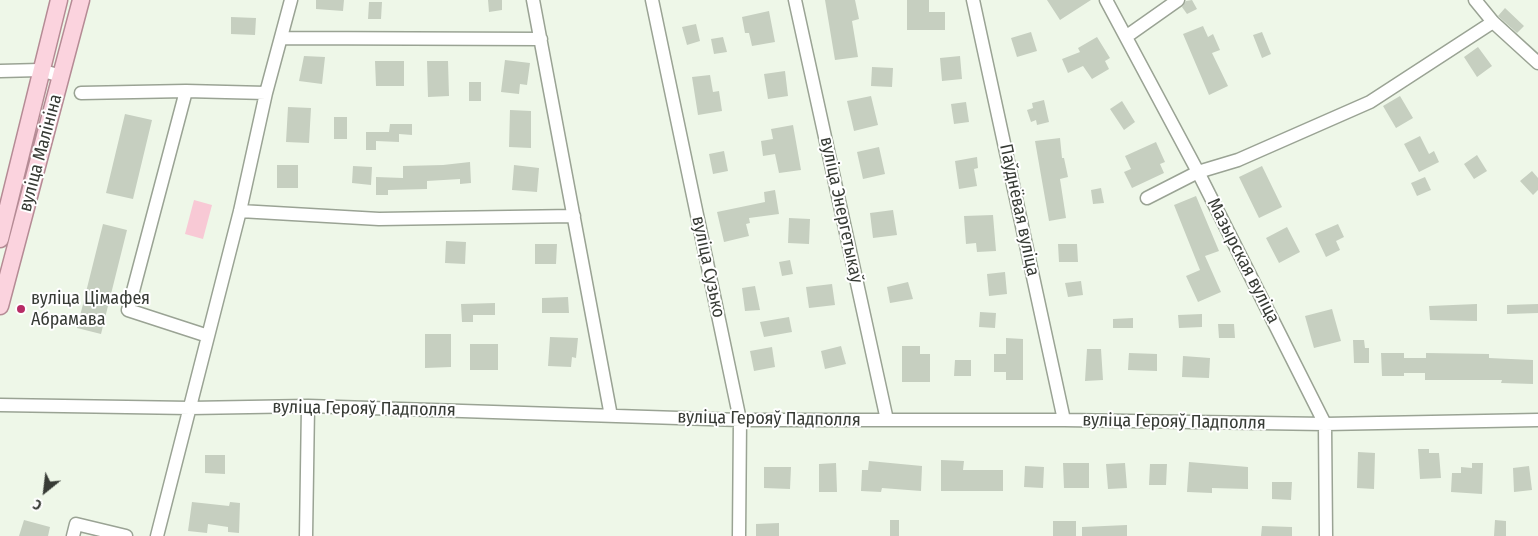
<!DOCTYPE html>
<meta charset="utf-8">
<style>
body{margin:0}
#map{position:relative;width:1538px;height:536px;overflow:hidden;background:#eef7e8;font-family:"Fira Sans Condensed",sans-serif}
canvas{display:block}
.north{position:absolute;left:20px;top:466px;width:50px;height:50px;-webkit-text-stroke:4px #fff;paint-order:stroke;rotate:209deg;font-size:14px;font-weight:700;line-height:20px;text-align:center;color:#373b35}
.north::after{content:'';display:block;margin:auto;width:18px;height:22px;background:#373b35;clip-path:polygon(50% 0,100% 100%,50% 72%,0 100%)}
</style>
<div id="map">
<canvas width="1538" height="536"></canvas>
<div class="north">С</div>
</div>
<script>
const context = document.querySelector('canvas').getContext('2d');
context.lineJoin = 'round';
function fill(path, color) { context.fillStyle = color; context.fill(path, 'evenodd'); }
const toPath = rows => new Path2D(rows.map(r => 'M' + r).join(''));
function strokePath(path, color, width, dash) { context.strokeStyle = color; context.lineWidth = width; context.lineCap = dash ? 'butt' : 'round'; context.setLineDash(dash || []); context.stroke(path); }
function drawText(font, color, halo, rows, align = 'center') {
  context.font = font + ' "Fira Sans Condensed",sans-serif'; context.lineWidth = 4; context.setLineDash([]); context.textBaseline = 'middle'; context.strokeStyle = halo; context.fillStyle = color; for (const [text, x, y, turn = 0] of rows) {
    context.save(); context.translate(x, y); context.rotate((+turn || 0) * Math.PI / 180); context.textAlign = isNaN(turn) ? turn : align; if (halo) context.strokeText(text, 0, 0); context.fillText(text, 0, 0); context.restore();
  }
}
const green = toPath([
 [194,200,212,205,203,239,185,234]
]);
const building = toPath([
 [316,0,344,0,343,11,316,9],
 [488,0,502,0,502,10,489,12],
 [825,0,855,0,859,19,852,21,858,57,835,60],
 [907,0,929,0,929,12,945,12,945,30,907,30],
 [1047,0,1091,0,1060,20],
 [1192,0,1197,9,1187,14,1182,7,1186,1],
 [369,2,382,2,381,19,368,19],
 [1505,8,1524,26,1517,33,1498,16],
 [769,11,775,42,752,46,749,33,745,33,742,17],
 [231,17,256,18,255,35,231,34],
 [696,24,700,41,687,45,682,27],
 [1203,26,1208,37,1213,34,1220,50,1212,53,1228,86,1209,95,1183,34],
 [1031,32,1037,51,1017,57,1011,38],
 [1262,32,1271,54,1262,58,1253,35],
 [723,37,727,52,714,54,711,39],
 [1097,37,1110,58,1105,61,1109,69,1092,79,1083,66,1068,73,1062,59,1080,52,1078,48],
 [1478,47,1492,66,1477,77,1464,57],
 [304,56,325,57,322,84,299,81],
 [960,56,962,79,942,81,940,58],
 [505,60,530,63,527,85,520,84,519,94,501,92],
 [375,61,404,61,404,86,376,86],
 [427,61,448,61,449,96,428,97],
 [872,67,893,68,892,87,871,86],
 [785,71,788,96,768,99,764,74],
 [710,75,713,92,719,91,722,111,698,115,692,77],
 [469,82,481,82,481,101,469,101],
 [871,96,878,125,854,131,847,101],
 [1400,96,1413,118,1396,128,1383,106],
 [1044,100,1049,122,1037,125,1036,120,1031,122,1027,110,1033,108,1032,103],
 [1122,101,1135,122,1124,130,1110,109],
 [966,102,969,122,954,124,951,104],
 [288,107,311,108,309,143,286,142],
 [510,110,531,111,531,148,509,147],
 [125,114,152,120,133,199,106,193],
 [334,117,347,117,347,139,334,139],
 [390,124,412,124,412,135,399,134,399,142,376,141,376,150,366,150,366,132,389,132],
 [793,125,801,170,779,173,775,154,763,156,761,141,773,139,771,129],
 [1420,136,1429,154,1434,151,1439,162,1419,172,1404,144],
 [1060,138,1062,158,1064,158,1068,177,1060,179,1066,218,1049,221,1035,141],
 [1156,142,1165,162,1160,164,1164,173,1132,188,1124,172,1131,169,1125,156],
 [879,147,885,174,863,179,857,152],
 [724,151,728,171,713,174,709,154],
 [1477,155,1487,171,1474,179,1464,164],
 [977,157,978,168,974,169,977,186,959,189,955,161],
 [470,162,471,183,460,184,460,179,427,181,427,189,388,190,388,195,376,195,376,177,403,178,403,166,443,165],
 [277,165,298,165,298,188,277,188],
 [514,165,539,168,537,192,512,190],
 [353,166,372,167,371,185,352,183],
 [1262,166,1282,207,1259,218,1239,177],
 [1532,171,1538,178,1538,190,1533,195,1520,181],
 [1425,177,1431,190,1417,196,1411,183],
 [1101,188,1104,203,1093,204,1091,190],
 [775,190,779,214,749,218,750,223,746,224,749,236,724,242,717,212,765,202,764,192],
 [1196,196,1219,251,1205,256,1221,292,1198,302,1186,276,1200,270,1174,205],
 [893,210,897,235,873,238,870,213],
 [993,215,996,251,977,252,976,243,966,244,964,216],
 [789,218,810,219,809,244,788,243],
 [103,224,127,230,101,334,77,328],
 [1338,224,1344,237,1336,241,1340,250,1326,257,1315,234],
 [1287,227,1300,252,1279,263,1266,238],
 [446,241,466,242,465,264,445,263],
 [535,244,557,244,556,264,535,264],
 [1058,244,1077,244,1078,262,1059,262],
 [790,260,793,274,782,276,779,262],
 [1005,272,1007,294,989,296,987,274],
 [1081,281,1083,295,1068,297,1065,283],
 [908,282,913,299,890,303,887,287],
 [832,284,835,305,809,308,806,287],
 [755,286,760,310,745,311,742,288],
 [568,297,569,313,542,313,542,298],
 [495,303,495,315,473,315,473,322,462,322,461,304],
 [1477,304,1477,321,1430,320,1429,306],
 [1538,304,1538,313,1507,314,1507,305],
 [1332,309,1341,341,1314,348,1305,316],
 [980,312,996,313,995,328,979,327],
 [1202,314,1202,327,1179,328,1178,315],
 [789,317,792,332,764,337,760,322],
 [1133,318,1133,328,1113,328,1113,319],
 [1218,324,1234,324,1235,338,1219,338],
 [425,334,451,334,451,367,425,368],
 [550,337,578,338,576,358,572,357,571,367,548,366],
 [1006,338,1023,339,1023,380,1006,380,1006,372,994,372,994,354,1006,354],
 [1353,340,1364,340,1365,348,1369,348,1369,363,1354,363],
 [470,344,498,344,498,370,470,370],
 [841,346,846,364,825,369,821,351],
 [902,346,920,346,920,354,930,354,930,382,902,382],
 [772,347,775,367,754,371,750,351],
 [1087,349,1101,349,1103,380,1085,381],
 [1129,353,1157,354,1157,371,1128,370],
 [1381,353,1404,353,1404,358,1426,358,1426,353,1489,354,1489,358,1533,360,1533,384,1501,383,1502,380,1425,380,1425,373,1404,373,1404,376,1382,376],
 [1183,356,1210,358,1209,378,1182,377],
 [955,360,971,360,971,376,954,376],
 [1418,449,1429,449,1429,453,1439,453,1441,478,1420,479],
 [1358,452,1375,453,1374,489,1357,488],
 [205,455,225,455,225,474,205,473],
 [941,460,964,461,963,470,1003,470,1003,491,941,491],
 [869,461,922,466,921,491,882,488,881,492,861,491,862,470,868,470],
 [1189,462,1248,467,1248,489,1212,488,1212,493,1187,492],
 [836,463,837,492,819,492,819,464],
 [1063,463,1089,463,1089,488,1064,488],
 [1125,463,1127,488,1108,489,1106,464],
 [1472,463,1483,463,1482,494,1451,492,1452,473,1461,473,1461,467,1472,468],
 [1150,464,1167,464,1166,485,1149,485],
 [1025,466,1044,467,1043,488,1024,487],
 [1529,466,1532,490,1514,492,1513,468],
 [764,467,791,467,790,489,764,488],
 [1272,482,1292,482,1291,500,1272,499],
 [192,502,229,506,230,502,240,503,239,533,228,532,228,527,208,524,207,533,188,531],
 [24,520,50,527,48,536,19,536],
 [890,520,899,520,899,536,890,536],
 [1495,520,1506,521,1506,536,1494,536],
 [1053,521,1076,521,1076,536,1053,536],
 [779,523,779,536,756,536,756,524],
 [1127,525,1127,536,1082,536,1082,527],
 [1262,526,1292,527,1292,536,1261,536]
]);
const minor = toPath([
 [533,0,611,416],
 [652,0,740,420,739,536],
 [795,0,887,420],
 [973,0,1064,420],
 [1106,0,1198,172,1325,424,1326,536],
 [1475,0,1493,22,1538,63],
 [1127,36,1178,0],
 [282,38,541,39],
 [0,71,40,70,61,76],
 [186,91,128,310,208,336],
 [81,93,186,91,266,93],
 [1147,198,1198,172,1238,160,1370,102,1493,22],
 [240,211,379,219,574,216],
 [0,405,190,408,308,406,740,420,1064,420,1325,424,1538,420],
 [73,536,76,524,126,536],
 [157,536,240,211,266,93,291,0],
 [306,536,308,406]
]);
const major = toPath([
 [0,239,59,0],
 [0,306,81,0]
]);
const markers = [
 [21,309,5,"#b72b65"]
];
const streetNames = [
 ["вуліца Малініна",41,153,-75],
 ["вуліца Энергетыкаў",841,210,78],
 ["Паўднёвая вуліца",1019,210,78],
 ["Мазырская вуліца",1243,261,63],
 ["вуліца Сузько",708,267,78],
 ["вуліца Герояў Падполля",364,409,1],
 ["вуліца Герояў Падполля",769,419,1],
 ["вуліца Герояў Падполля",1174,422,1]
];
const poiNames = [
 ["вуліца Цімафея",31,299],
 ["Абрамава",31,320]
];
fill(green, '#f8c9d5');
fill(building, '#c6cfc0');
strokePath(minor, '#9aa394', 15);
strokePath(major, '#b58b95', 19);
strokePath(minor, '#fff', 12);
strokePath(major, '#fbd3de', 16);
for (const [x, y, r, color] of markers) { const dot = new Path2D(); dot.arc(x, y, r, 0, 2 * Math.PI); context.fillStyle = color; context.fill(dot); strokePath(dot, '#fff', 2); }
drawText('18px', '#373b35', '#fff', streetNames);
drawText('18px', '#373b35', '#fff', poiNames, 'left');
</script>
